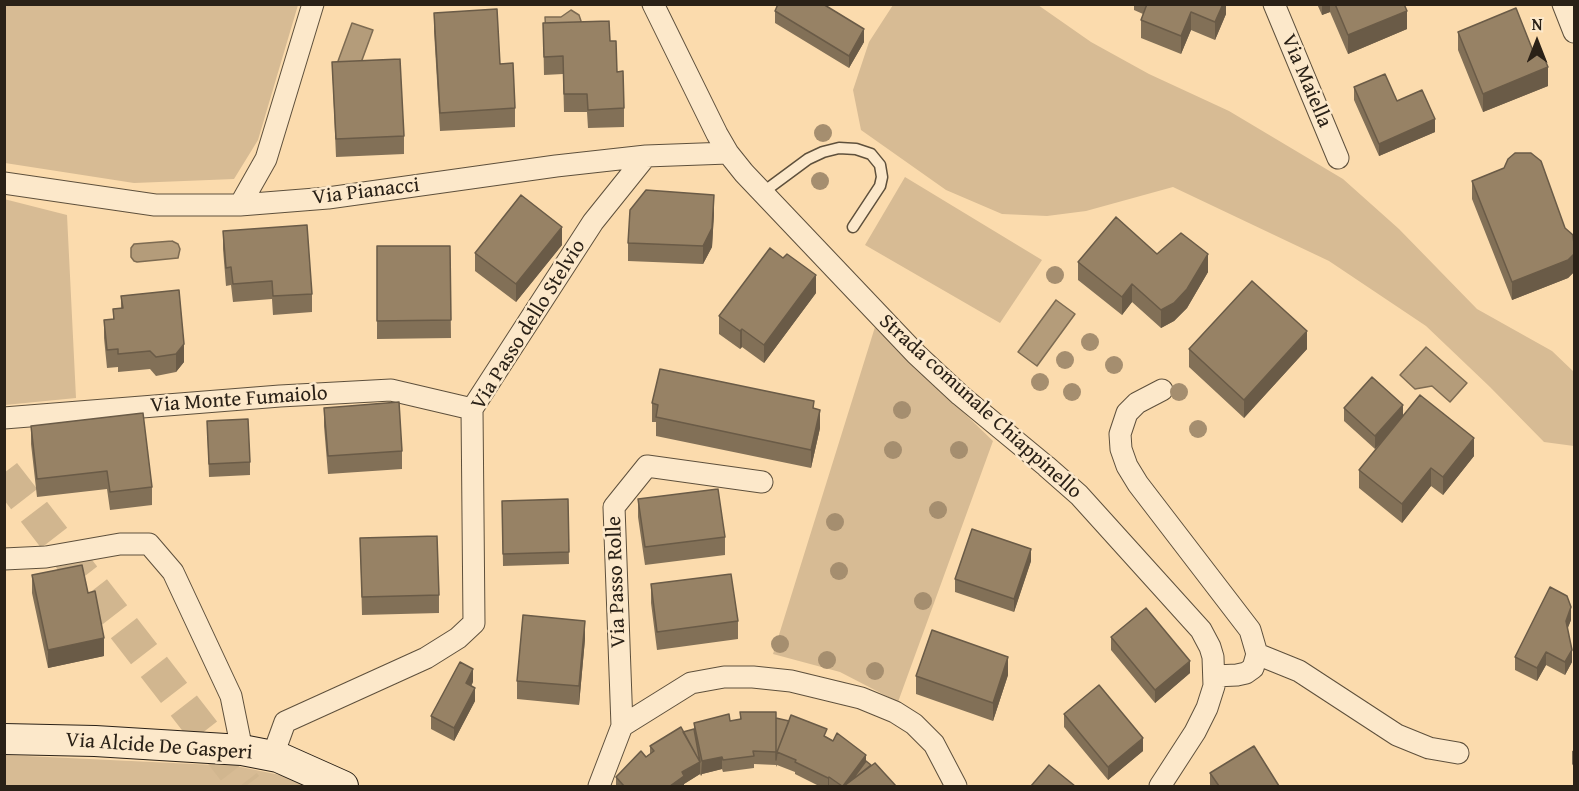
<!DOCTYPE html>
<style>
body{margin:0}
#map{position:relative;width:1579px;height:791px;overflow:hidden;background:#fbdbad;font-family:"Gentium Book Plus",serif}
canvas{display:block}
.frame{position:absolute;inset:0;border:6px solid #2a2117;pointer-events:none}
.north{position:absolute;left:1507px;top:12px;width:60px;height:60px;-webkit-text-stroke:4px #fce8ca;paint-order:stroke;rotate:0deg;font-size:16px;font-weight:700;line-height:24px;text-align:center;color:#2a2117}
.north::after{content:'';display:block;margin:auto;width:21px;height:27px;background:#2a2117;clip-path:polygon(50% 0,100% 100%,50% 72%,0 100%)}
</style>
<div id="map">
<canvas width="1579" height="791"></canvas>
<div class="frame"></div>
<div class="north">N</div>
</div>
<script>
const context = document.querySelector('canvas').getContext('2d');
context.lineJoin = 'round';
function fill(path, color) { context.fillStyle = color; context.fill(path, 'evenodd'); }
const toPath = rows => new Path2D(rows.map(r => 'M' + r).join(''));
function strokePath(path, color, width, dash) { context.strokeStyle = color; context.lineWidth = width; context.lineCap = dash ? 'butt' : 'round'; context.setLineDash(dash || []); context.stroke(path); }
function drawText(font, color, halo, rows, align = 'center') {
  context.font = font + ' "Gentium Book Plus",serif'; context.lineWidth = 5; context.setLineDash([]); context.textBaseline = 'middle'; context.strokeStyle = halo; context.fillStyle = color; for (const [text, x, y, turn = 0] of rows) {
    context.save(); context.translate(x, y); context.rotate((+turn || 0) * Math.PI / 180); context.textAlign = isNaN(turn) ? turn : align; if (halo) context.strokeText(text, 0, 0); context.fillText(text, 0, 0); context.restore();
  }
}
const green = toPath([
 [4,5,5,4,298,5,258,140,234,179,134,183,5,163],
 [893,5,1038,5,1091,42,1149,74,1229,111,1343,179,1399,229,1477,309,1552,351,1574,372,1574,446,1544,442,1490,387,1426,326,1329,261,1173,187,1086,211,1047,216,1002,214,946,190,861,130,853,90,869,42],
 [905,177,1042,260,1000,323,865,245],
 [4,199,67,215,76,398,5,405],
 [875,327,993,441,898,702,840,672,773,654],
 [5,755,236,766,295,778,311,786,5,786]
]);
const water = toPath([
 [571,10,579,15,581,21,580,27,546,36,545,17,561,17,571,10],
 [352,23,373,30,362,60,355,65,334,72,352,23],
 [172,241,178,244,180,249,178,258,137,262,134,261,131,257,131,248,134,244,172,241],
 [1056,300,1075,314,1037,366,1018,352,1056,300],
 [1426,347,1467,383,1450,402,1432,386,1415,389,1400,375,1426,347]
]);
const highwayTunnel = toPath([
 [4,473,246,786]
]);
const lane = toPath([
 [762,193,808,159,823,152,839,148,856,149,871,154,880,165,882,177,880,186,853,227]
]);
const street = toPath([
 [653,4,717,134,728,153,744,173,916,354,960,395,1046,466,1079,495,1201,630,1210,647,1213,657,1214,686,1207,708,1195,732,1160,786],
 [1274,4,1338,158],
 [1563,4,1574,32],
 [4,183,155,205,240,205,328,198,556,166,646,156,728,153],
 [240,205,266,159,313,4],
 [1162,390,1137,403,1127,413,1120,434,1121,449,1127,466,1138,484,1250,630,1257,654,1253,668,1246,673,1237,675,1215,676],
 [4,418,280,396,391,390,472,409],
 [4,559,46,557,120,544,149,544,173,572,231,696,242,750],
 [1257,654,1299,671,1397,735,1429,748,1458,753],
 [622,726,691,683,724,677,753,677,791,681,861,698,895,712,914,724,934,744,956,786],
 [278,757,277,744,285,722,426,658,458,638,474,623,472,409,593,222,646,156],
 [599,786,622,726,614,507,647,466,762,482]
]);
const secondary = toPath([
 [4,739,95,741,242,750,278,757,343,786]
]);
const trees = [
 [823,133],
 [820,181],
 [1055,275],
 [1090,342],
 [1065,360],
 [1114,365],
 [1040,382],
 [1072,392],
 [1179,392],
 [902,410],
 [1198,429],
 [893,450],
 [959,450],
 [938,510],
 [835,522],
 [839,571],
 [923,601],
 [780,644],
 [827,660],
 [875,671]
];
const wall = toPath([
 [1134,4,1226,4,1226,14,1215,40,1191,30,1181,54,1141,38,1141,20,1143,14,1134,10],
 [1317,4,1404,4,1407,29,1348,54,1330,12,1322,15],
 [775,11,864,42,849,68,775,23],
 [434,13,500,64,515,108,515,127,440,131,434,31],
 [543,23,610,41,624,108,624,127,588,128,587,112,564,112,563,74,544,75],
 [1458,32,1548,86,1483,112,1458,50],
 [332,62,404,136,404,154,336,157],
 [1354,87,1397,101,1435,132,1379,156,1354,100],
 [1504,168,1565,228,1575,241,1575,271,1568,278,1512,300,1472,199,1472,181],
 [714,213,712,247,703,264,628,261,628,243],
 [223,231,312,294,312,312,273,315,272,299,233,302,231,285,226,286,223,249],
 [562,245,516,302,475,271,475,253],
 [377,246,450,246,451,338,377,339],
 [1157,254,1208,272,1187,308,1174,321,1161,328,1132,302,1122,315,1078,280,1078,262],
 [816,293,764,363,742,347,740,349,719,334,719,316],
 [121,296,184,362,176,372,156,376,150,369,118,372,118,367,107,368,104,338,104,320,113,319,113,309,121,308],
 [1189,349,1307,349,1244,418,1189,367],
 [652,403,814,408,820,428,811,468,656,436,656,422,652,422],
 [324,408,402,451,402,469,328,474,324,426],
 [1344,408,1403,415,1474,456,1443,495,1431,486,1402,523,1359,488,1359,470,1384,440,1375,449,1344,421],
 [207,421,250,462,250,475,209,477],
 [31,426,152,487,152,505,110,510,107,489,37,497,31,444],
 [568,499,569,564,503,566,502,501],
 [638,499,725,537,725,555,645,565,638,517],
 [360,538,439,595,439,613,362,615],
 [1031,561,1014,612,955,592,955,579],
 [32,575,88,593,104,656,48,668,32,593],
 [651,584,738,621,738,639,657,650,651,603],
 [1571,620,1567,629,1572,662,1565,675,1546,665,1537,681,1515,670,1515,657],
 [1111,637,1190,673,1155,703,1111,650],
 [585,639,579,705,517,699,517,681],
 [1008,675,993,721,916,694,916,676],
 [473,682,471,686,475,701,454,741,431,729,431,716],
 [740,712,776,718,827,737,866,761,896,786,819,786,795,774,795,772,777,765,776,767,776,765,754,764,754,768,723,772,722,769,702,774,701,776,700,774,684,784,684,786,616,786,616,777,650,754,650,746,694,729,694,723,730,721,740,719],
 [1064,714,1143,751,1108,780,1064,727],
 [1575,750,1575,768,1572,764,1572,751],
 [1210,773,1279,786,1210,786]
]);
const shadedWall = toPath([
 [1223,4,1226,4,1226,14,1215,40,1215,22],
 [1322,4,1330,4,1330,12,1322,15],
 [1407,11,1407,29,1348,54,1348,35],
 [1191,12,1191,30,1181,54,1181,36],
 [864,29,864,42,849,68,849,56],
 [1548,67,1548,86,1483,112,1483,94],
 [1435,119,1435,132,1379,156,1379,144],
 [714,195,714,213,712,247,703,264,703,246],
 [562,227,562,245,516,302,516,284],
 [1575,253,1575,271,1568,278,1512,300,1512,282],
 [1208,254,1208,272,1187,308,1174,321,1161,328,1161,310],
 [816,275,816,293,764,363,764,345],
 [1132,284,1132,302,1122,315,1122,297],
 [742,329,742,347,740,349,740,331],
 [1307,331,1307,349,1244,418,1244,400],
 [184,344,184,362,176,372,176,354],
 [1403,405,1403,417,1375,449,1375,436],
 [820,410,820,428,811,468,811,450],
 [1474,438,1474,456,1443,495,1443,477],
 [1431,468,1431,486,1402,523,1402,504],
 [1031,549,1031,561,1014,612,1014,599],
 [1571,607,1571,620,1566,633,1566,621],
 [585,621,585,639,579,705,579,686],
 [104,638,104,656,48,668,48,650],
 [1572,650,1572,662,1565,675,1565,662],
 [1546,652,1546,665,1537,681,1537,668],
 [1008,657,1008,675,993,721,993,703],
 [1190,661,1190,673,1155,703,1155,690],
 [473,669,473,682,466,696,466,683],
 [475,688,475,701,454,741,454,728],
 [1143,738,1143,751,1108,780,1108,767],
 [866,755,866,767,860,786,843,786],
 [722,757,722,769,702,774,701,776,702,761],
 [700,762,700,774,684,784,684,786,670,786,682,772],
 [829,777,829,786,828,786,828,778]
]);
const building = toPath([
 [778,4,823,4,864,29,849,56,775,11,778,4],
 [1147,4,1223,4,1215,22,1191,12,1181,36,1141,20,1147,4],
 [1335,4,1404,4,1407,11,1348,35,1335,4],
 [1516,8,1533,51,1540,48,1548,67,1483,94,1458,32,1516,8],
 [497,9,500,64,513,63,515,108,440,113,434,13,497,9],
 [609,21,610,41,616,41,617,72,623,71,624,108,588,110,587,94,564,94,563,56,544,57,543,23,609,21],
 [400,59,404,136,336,139,332,62,400,59],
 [1385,74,1397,101,1422,90,1435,119,1379,144,1354,87,1385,74],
 [1515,153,1531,153,1541,161,1565,228,1573,235,1575,253,1568,260,1512,282,1472,181,1504,168,1508,159,1515,153],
 [646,190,714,195,712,228,703,246,628,243,630,210,646,190],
 [521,195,562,227,516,284,475,253,521,195],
 [1116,217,1157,254,1181,233,1208,254,1187,289,1174,303,1161,310,1132,284,1122,297,1078,262,1116,217],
 [307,225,312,294,273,296,272,281,233,284,231,267,226,268,223,231,307,225],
 [377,246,450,246,451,320,377,321,377,246],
 [770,248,783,258,787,254,816,275,764,345,742,329,740,331,719,316,770,248],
 [1252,281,1307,331,1244,400,1189,349,1252,281],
 [179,290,184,344,176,354,156,357,150,351,118,354,118,349,107,350,104,320,114,319,113,309,123,308,121,296,179,290],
 [660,369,814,401,813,408,820,410,811,450,656,417,658,405,652,403,660,369],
 [1372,377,1403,405,1375,436,1344,408,1372,377],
 [1420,395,1474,438,1443,477,1431,468,1402,504,1359,470,1420,395],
 [399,402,402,451,328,456,324,408,399,402],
 [143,413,152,487,110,492,107,471,37,479,31,426,143,413],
 [248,419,250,462,209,464,207,421,248,419],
 [718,489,725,537,645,547,638,499,718,489],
 [568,499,569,552,503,554,502,501,568,499],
 [972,529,1031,549,1014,599,955,579,972,529],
 [437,536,439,595,362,597,360,538,437,536],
 [82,565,88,593,95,591,104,638,48,650,32,575,82,565],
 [731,574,738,621,657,632,651,584,731,574],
 [1550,587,1567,596,1571,607,1566,621,1572,650,1565,662,1546,652,1537,668,1515,657,1550,587],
 [1146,608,1190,661,1155,690,1111,637,1146,608],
 [523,615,585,621,579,686,517,681,523,615],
 [932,630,1008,657,993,703,916,676,932,630],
 [460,662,473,669,466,683,475,688,454,728,431,716,460,662],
 [1099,685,1143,738,1108,767,1064,714,1099,685],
 [740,712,776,712,776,752,753,751,754,756,723,760,722,757,702,761,694,723,729,714,730,721,741,719,740,712],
 [791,715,827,729,824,736,833,741,837,733,866,755,843,786,842,786,829,777,828,778,795,762,796,760,777,752,791,715],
 [776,718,789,721,777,752,776,760,776,718],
 [681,727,700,762,682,772,684,776,670,786,624,786,616,777,641,751,646,757,654,751,650,746,681,727],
 [694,729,700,762,683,732,694,729],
 [1254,746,1279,786,1219,786,1210,773,1254,746],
 [866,761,871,765,852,780,866,761],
 [875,763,896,786,844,786,875,763],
 [1049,765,1075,786,1031,786,1049,765]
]);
const streetNames = [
 ["Via Maiella",1306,81,67],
 ["Via Pianacci",366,192,-7],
 ["Via Passo dello Stelvio",529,325,-58],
 ["Via Monte Fumaiolo",239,400,-4],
 ["Strada comunale Chiappinello",980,407,42],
 ["Via Passo Rolle",617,582,-92],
 ["Via Alcide De Gasperi",159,747,4]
];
fill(green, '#d7bb94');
fill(water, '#b49c7a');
strokePath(water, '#7d6b52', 1.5);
strokePath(highwayTunnel, '#d1b68f', 33, [33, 16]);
strokePath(lane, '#5e503c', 13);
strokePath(street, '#5e503c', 23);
strokePath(secondary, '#2a2117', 32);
strokePath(lane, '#fce8ca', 10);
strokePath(street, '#fce8ca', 21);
strokePath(secondary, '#fce8ca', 30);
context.fillStyle = '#a58e6f';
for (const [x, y] of trees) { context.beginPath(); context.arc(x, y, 9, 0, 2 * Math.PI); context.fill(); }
fill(wall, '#827057');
fill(shadedWall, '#6a5b47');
fill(building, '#978265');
strokePath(building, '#6a5b47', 1.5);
drawText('21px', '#2a2117', '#fce8ca', streetNames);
</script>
